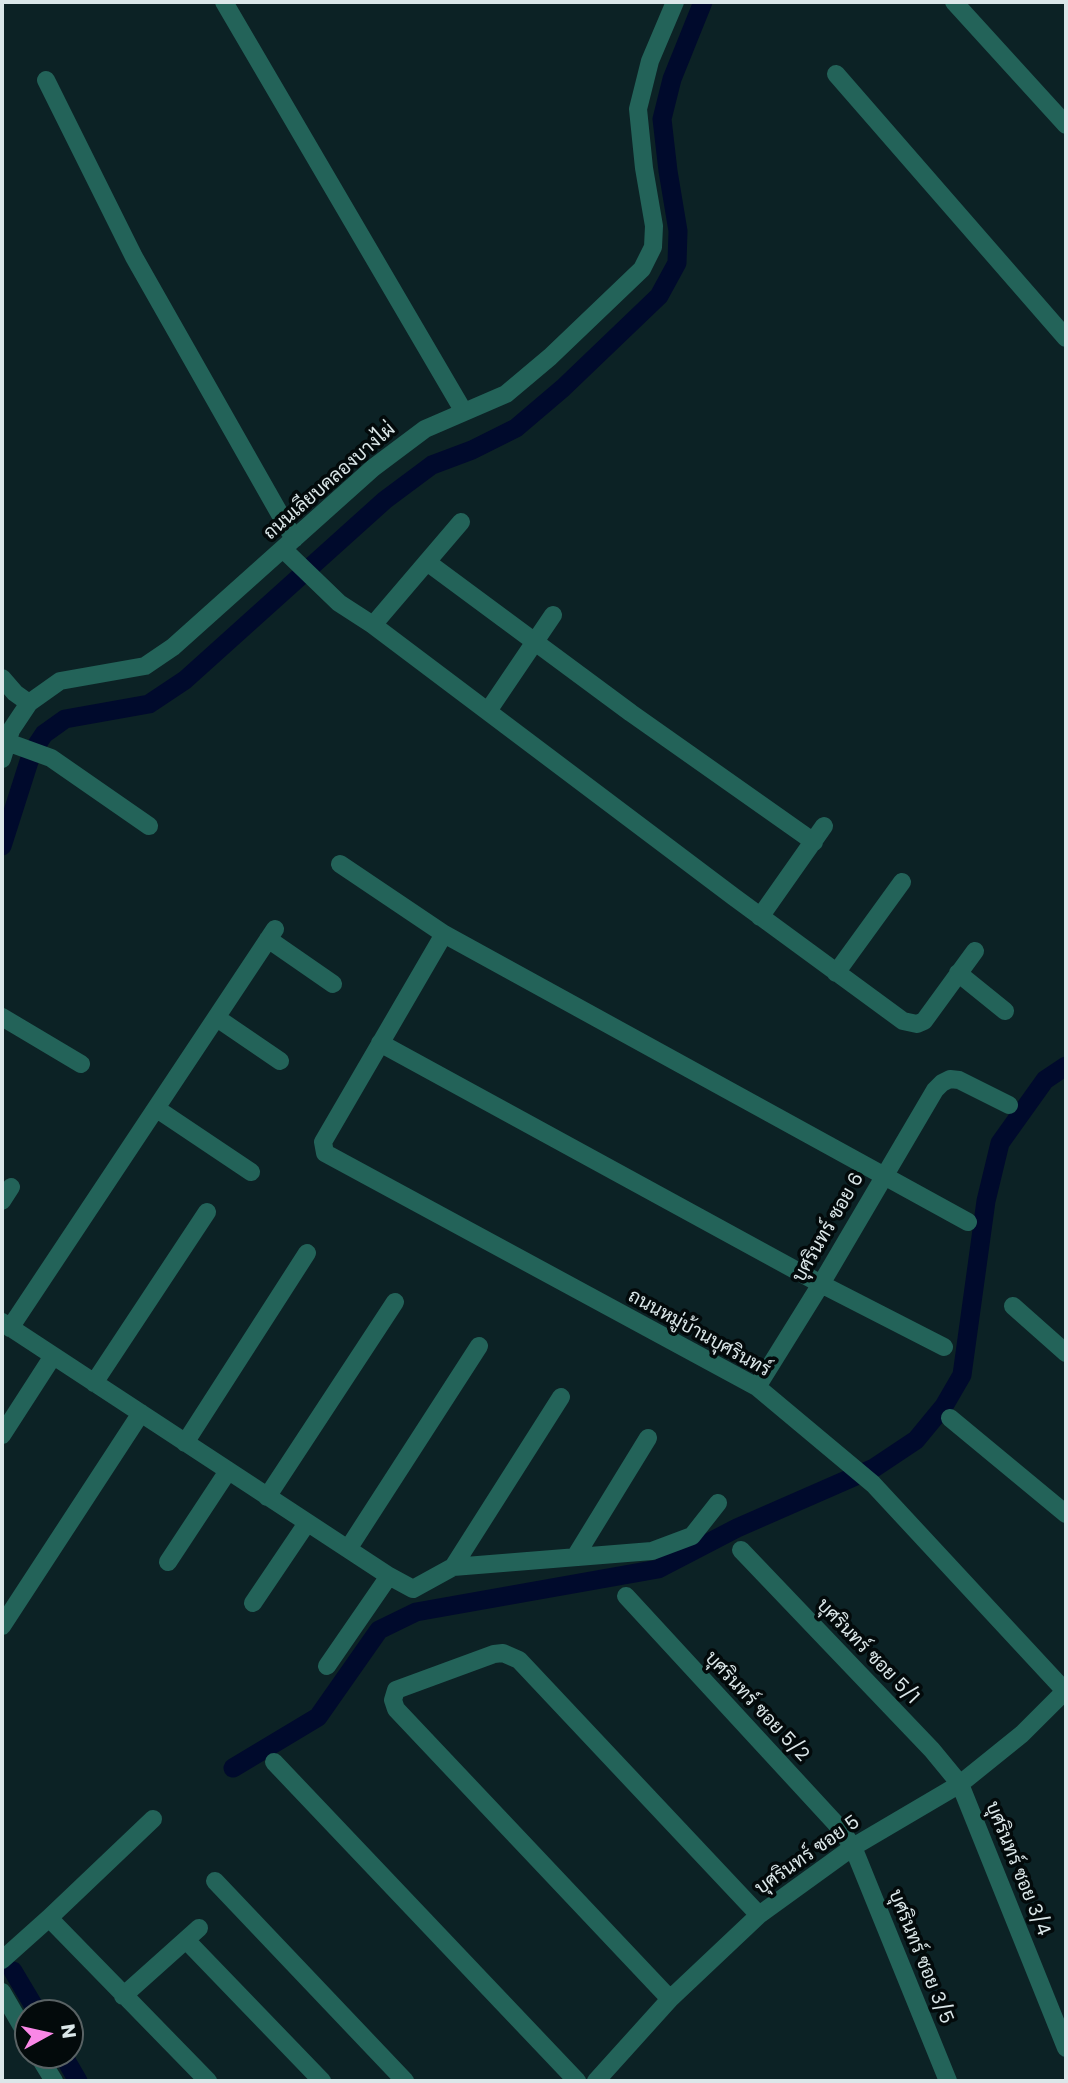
<!DOCTYPE html>
<meta charset="utf-8">
<style>
body{margin:0}
#map{position:relative;width:1068px;height:2083px;overflow:hidden;background:#0c2225;font-family:Poppins,sans-serif}
canvas{display:block}
.frame{position:absolute;inset:0;border:4px solid #dbe7e9;pointer-events:none}
.north{position:absolute;left:14px;top:1999px;width:70px;height:70px;box-sizing:border-box;background:#030a0b;border:2px solid #596264;border-radius:50%;rotate:82deg;font-size:19px;font-weight:700;line-height:28px;text-align:center;color:#dbe7e9}
.north::after{content:'';display:block;margin:auto;width:24px;height:32px;background:#fa87e7;clip-path:polygon(50% 0,100% 100%,50% 72%,0 100%)}
</style>
<div id="map">
<canvas width="1068" height="2083"></canvas>
<div class="frame"></div>
<div class="north">N</div>
</div>
<script>
const context = document.querySelector('canvas').getContext('2d');
context.lineJoin = 'round';
const toPath = rows => new Path2D(rows.map(r => 'M' + r).join(''));
function strokePath(path, color, width, dash) { context.strokeStyle = color; context.lineWidth = width; context.lineCap = dash ? 'butt' : 'round'; context.setLineDash(dash || []); context.stroke(path); }
function drawText(font, color, halo, rows, align = 'center') {
  context.font = font + ' Poppins,Sarabun,sans-serif'; context.lineWidth = 7; context.setLineDash([]); context.textBaseline = 'middle'; context.strokeStyle = halo; context.fillStyle = color; for (const [text, x, y, turn = 0] of rows) {
    context.save(); context.translate(x, y); context.rotate((+turn || 0) * Math.PI / 180); context.textAlign = isNaN(turn) ? turn : align; if (halo) context.strokeText(text, 0, 0); context.fillText(text, 0, 0); context.restore();
  }
}
const canal = toPath([
 [2,846,32,752,44,734,65,719,149,704,185,680,385,500,432,465,472,450,516,428,563,388,659,296,677,263,678,231,668,171,662,119,672,79,703,2],
 [233,1768,318,1717,379,1630,416,1612,658,1569,737,1528,874,1468,916,1440,944,1406,962,1375,986,1201,1000,1143,1045,1080,1066,1066],
 [13,1971,38,2013],
 [63,2055,78,2081]
]);
const minor = toPath([
 [224,2,464,412],
 [954,2,1066,125],
 [836,74,1066,338],
 [46,80,134,257,294,539],
 [283,549,339,603,373,625,734,897,903,1021,917,1024,924,1021,975,951],
 [427,562,631,713,814,842],
 [373,625,461,522],
 [2,678,15,693,29,703],
 [488,711,553,615],
 [7,742,51,758,149,826],
 [2,759,11,730,29,703,60,681,145,666,173,647,373,468,425,429,506,394,550,357,642,269,653,247,654,226,644,168,638,109,650,61,675,2],
 [340,864,444,934,968,1222],
 [760,917,824,826],
 [444,934,323,1142,325,1153,757,1387,873,1484,1066,1692],
 [268,939,333,984],
 [836,973,902,882],
 [958,973,1005,1011],
 [2,1017,81,1064],
 [217,1018,280,1061],
 [380,1043,821,1284,944,1347],
 [157,1109,251,1172],
 [2,1201,11,1187],
 [1013,1306,1066,1353],
 [2,1322,389,1576,327,1666],
 [10,1328,275,929],
 [94,1383,207,1212],
 [757,1387,821,1284,935,1090,942,1083,950,1079,959,1080,1009,1105],
 [950,1418,1066,1514],
 [2,1435,53,1356],
 [185,1443,307,1253],
 [267,1497,395,1302],
 [348,1549,479,1346],
 [741,1550,932,1750,960,1784,1066,2048],
 [575,1557,648,1438],
 [168,1562,228,1471],
 [453,1567,561,1397],
 [389,1576,413,1589,453,1567,652,1551,692,1536,718,1503],
 [626,1596,838,1826,853,1847,948,2081],
 [253,1603,307,1523],
 [2,1626,141,1413],
 [274,1762,577,2081],
 [215,1881,405,2081],
 [49,1918,153,1819],
 [186,1940,322,2081],
 [2,1960,49,1918,208,2081],
 [2,1992,28,2037],
 [123,1996,199,1928],
 [670,1999,396,1709,393,1700,396,1690,494,1654,503,1653,519,1660,759,1915],
 [38,2055,54,2081],
 [596,2081,670,1999,759,1915,853,1847,960,1784,1022,1734,1066,1690]
]);
const streetNames = [
 ["ถนนเลียบคลองบางไผ่",330,482,-41],
 ["บุศรินทร์ ซอย 6",829,1228,-60],
 ["ถนนหมู่บ้านบุศรินทร์",699,1334,29],
 ["บุศรินทร์ ซอย 5/1",867,1652,46],
 ["บุศรินทร์ ซอย 5/2",756,1707,47],
 ["บุศรินทร์ ซอย 5",808,1856,-35],
 ["บุศรินทร์ ซอย 3/4",1017,1869,68],
 ["บุศรินทร์ ซอย 3/5",920,1957,68]
];
strokePath(canal, '#000a2c', 19);
strokePath(minor, '#236359', 18);
drawText('19px', '#dbe7e9', '#030a0b', streetNames);
</script>
